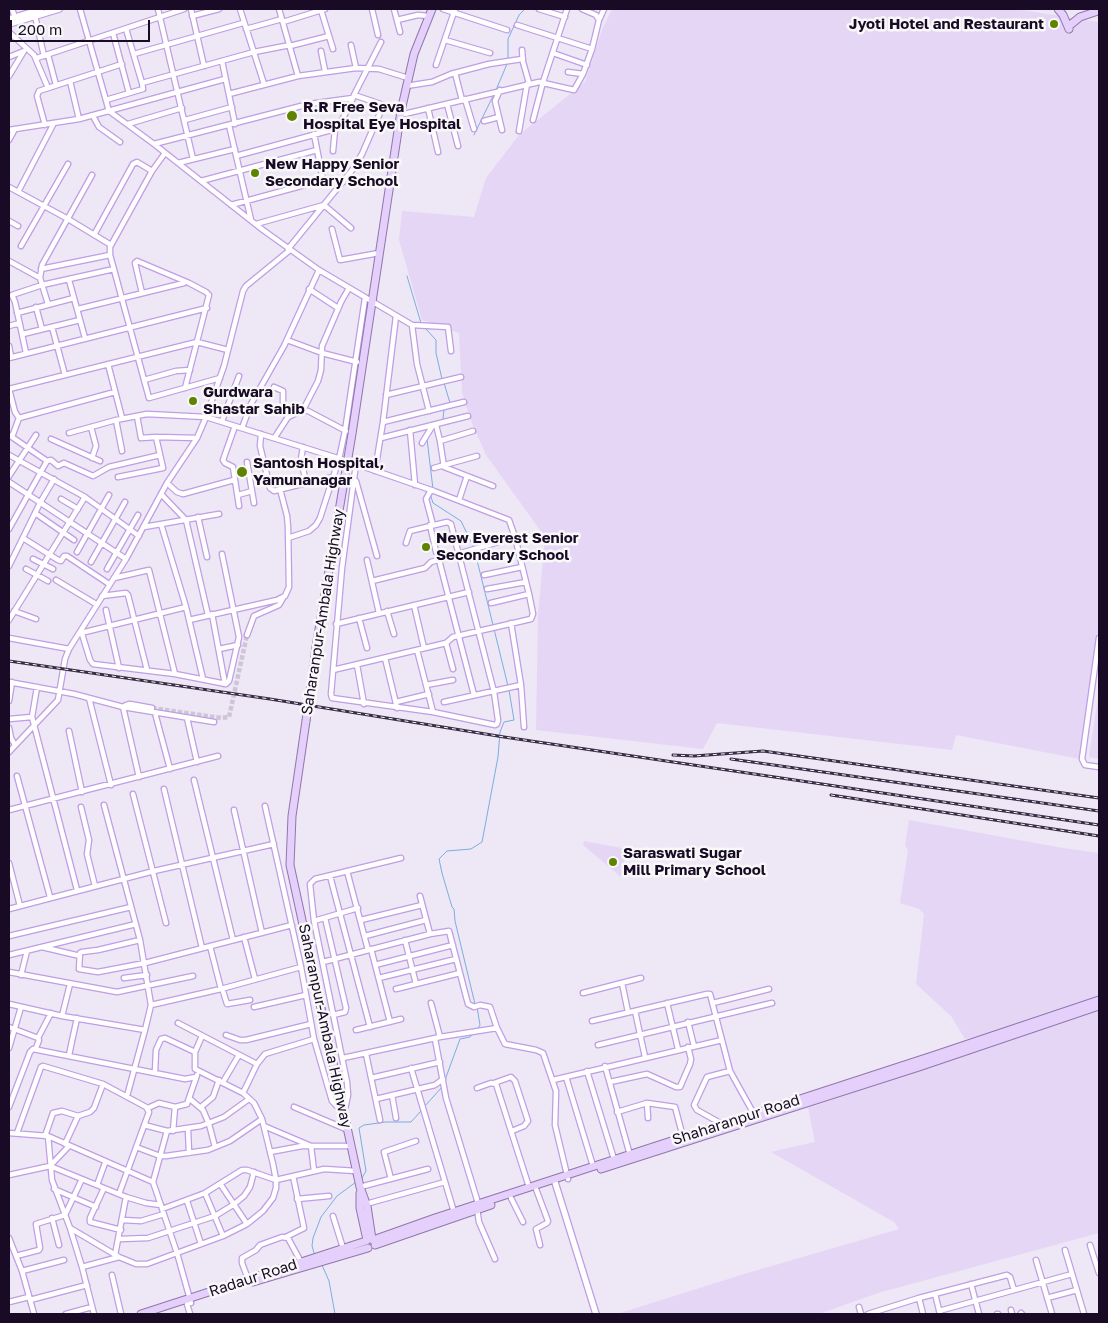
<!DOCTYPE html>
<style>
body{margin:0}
#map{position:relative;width:1108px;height:1323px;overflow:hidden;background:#eee7f6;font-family:"Golos Text",sans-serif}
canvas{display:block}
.frame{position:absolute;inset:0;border:10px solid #190b25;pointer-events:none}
.scale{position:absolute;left:10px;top:20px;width:140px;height:22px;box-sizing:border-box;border:2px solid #190b25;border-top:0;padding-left:6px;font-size:15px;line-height:18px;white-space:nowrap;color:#190b25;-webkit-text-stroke:4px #f8f8f8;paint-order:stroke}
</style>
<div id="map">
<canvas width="1108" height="1323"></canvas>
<div class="frame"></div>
<div class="scale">200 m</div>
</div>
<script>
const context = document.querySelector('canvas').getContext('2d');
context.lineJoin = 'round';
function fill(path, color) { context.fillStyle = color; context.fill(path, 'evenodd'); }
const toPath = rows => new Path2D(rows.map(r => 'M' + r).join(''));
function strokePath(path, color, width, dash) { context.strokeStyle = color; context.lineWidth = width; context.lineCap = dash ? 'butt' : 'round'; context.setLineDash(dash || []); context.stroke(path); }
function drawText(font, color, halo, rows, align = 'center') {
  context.font = font + ' "Golos Text",sans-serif'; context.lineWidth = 5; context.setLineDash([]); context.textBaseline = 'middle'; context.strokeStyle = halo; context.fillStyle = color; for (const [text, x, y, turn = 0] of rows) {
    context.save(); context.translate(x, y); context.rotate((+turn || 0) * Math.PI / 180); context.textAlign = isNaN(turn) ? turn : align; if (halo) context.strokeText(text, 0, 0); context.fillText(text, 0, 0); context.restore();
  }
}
const built = toPath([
 [612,9,1015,9,1099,22,1099,625,1080,759,956,735,952,750,717,723,703,749,536,730,538,615,545,537,486,455,471,421,462,392,459,333,422,320,399,240,402,211,474,217,486,178,519,135,585,82,602,30],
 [1099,691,1099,759,1089,757],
 [909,820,1063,848,1099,853,1099,997,987,1035,965,1039,951,1016,916,984,924,914,919,909,900,903,908,850,905,845],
 [584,841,627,849,621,877,583,845],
 [1099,1011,1099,1233,878,1293,819,1314,617,1314,744,1274,899,1229,894,1222,771,1152,815,1142,808,1108]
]);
const stream = toPath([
 [508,60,508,39,519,15,525,9],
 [496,90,507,64],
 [474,135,494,94],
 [407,276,421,323],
 [425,328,436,340,436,353,442,379],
 [444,383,450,403,449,405],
 [443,419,444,409],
 [427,439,433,489],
 [432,493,431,497,433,503,461,521,474,548],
 [475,552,493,625],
 [494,629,508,686],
 [475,1004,455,921,454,909,452,907,442,873,439,859,447,851,471,849,482,842,498,757,500,732,504,722,514,720,509,690],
 [477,1007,480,1025,477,1030],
 [445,1080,460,1039,470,1037,473,1034],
 [424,1107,443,1086],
 [362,1178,366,1171,359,1128,364,1125,386,1122,411,1122,421,1111],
 [315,1256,312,1246,313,1238,321,1217,337,1196,356,1182],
 [322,1265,329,1281,335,1314]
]);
const streetTunnel = toPath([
 [152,708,221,718,229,717,247,635]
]);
const street = toPath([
 [12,9,15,17],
 [80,9,109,111,154,144,263,230,319,270,412,325,448,327,451,351],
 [158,9,193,159],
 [191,9,204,66],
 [240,9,264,84],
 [279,9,298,76],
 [372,9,378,35],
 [394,9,400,32],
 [443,9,507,30],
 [539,9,565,17],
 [582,9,596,15,599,20],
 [321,10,333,49],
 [35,16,44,56],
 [192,16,219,9],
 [397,20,418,15,428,16],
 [283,22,325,9],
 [517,25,592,49],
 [246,29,282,19],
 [9,32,34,55,48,88],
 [113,33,129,93],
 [445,40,490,53],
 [351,45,356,68],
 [290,46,329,36],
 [522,50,523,62,529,83],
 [321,51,325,71],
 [553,53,587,65],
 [134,54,243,23],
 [48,55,56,85],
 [9,57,24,51],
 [37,58,184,9],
 [222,61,235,124],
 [436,65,455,9],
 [568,72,583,74],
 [455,73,462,100],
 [9,76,24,51],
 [70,81,79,119],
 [142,83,254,52,290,45],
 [406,86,432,82,451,74,489,64,522,59],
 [500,90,495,101,502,130],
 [229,94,298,76,356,68,379,69,408,78],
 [354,95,381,42],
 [465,99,474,129],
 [106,100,143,89,142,83,126,29],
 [447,104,458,146],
 [428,108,438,152],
 [400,115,539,82,574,90,583,74,592,49,599,20,604,9],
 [93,116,99,127,120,142],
 [185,120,232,107],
 [533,120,543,82,567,9],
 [484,121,499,117],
 [128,124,182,108],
 [45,125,37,96,39,91,122,64],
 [229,125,251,220],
 [9,130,79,119,225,79],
 [519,131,527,84],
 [314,134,323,180],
 [9,140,15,129],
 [154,144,309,104,353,98,354,95,401,111],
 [333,151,335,129,340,124,353,98],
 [165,153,152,171,110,247,110,255,149,398,220,378],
 [236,156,335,129],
 [178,163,235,149],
 [201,181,317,150],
 [9,187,68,219,111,245],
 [18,192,54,123],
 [231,205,323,180,333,179,343,182],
 [9,221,18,226],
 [256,224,324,205,351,228],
 [332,229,340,260,379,253],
 [94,235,133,164,137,162,152,171],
 [21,246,68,164],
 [288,249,353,169,362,154,383,106],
 [9,261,40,278],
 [41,269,110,255],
 [69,280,85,338],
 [309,289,338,308],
 [142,293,135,263,137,261,189,283,206,292,209,295,185,388],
 [48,304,40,278,42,265,92,175],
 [36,307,42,329],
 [78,309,184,283],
 [17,313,74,298],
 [20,325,15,302,12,295,42,285,114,269],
 [412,325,417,364,429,411],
 [9,326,16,324,20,325,26,353],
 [52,327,65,375],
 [23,334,80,320],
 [287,340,322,353,357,362],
 [9,346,11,357],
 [9,358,207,308],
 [108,364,122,418],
 [144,380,176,371,190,370],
 [274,387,283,391,283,402,288,417],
 [9,389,197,342,228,350],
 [9,389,15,412,19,418,115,392],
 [386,395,461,377],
 [303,410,308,411,346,431],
 [137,416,141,438,156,437,197,438],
 [116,420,122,451],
 [222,421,239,376],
 [383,422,464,402],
 [436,425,440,441,444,467,493,486],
 [235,426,223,460,225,463,233,467,239,506],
 [91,427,96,446,92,458],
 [242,428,251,404,284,346,319,270],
 [410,430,415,485],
 [69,433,116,420,147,414,206,417,347,461,434,491,509,520,515,537,529,594,533,614,531,619,453,637,446,643,333,670],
 [261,434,260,446,270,488,274,491,306,483,301,459,303,447],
 [9,435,47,461],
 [12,437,19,418],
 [275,437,288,417,303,410,318,381,321,370,322,346,341,302,349,288],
 [381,438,468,416],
 [51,439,100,461],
 [440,441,473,431],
 [422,443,433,425],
 [9,455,85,497,139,536],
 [247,462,254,503],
 [356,464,342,568,331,694,332,698,433,712,495,725,497,724,498,720,494,692,451,524,447,522,410,531,406,543],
 [434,468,477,456],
 [375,471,383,422,396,316],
 [9,476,36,435],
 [118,477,163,468,156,437],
 [356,481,377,556],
 [9,482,126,559],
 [167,483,177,492,183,494,234,480],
 [306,483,333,477],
 [431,490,426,499,433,525],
 [161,494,186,520,208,615],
 [238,495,252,491],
 [61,499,78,509],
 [459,500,467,476],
 [35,513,74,540],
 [198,517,207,557],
 [161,524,186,607,203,679],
 [430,525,436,552],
 [144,527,219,514],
 [9,529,47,461,51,460,58,466,64,463,93,476,109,467,160,455],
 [23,538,58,560,61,561,64,556,67,556,109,584],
 [288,538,309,531,316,525,320,518,339,459,345,431,365,298],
 [77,552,109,495],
 [33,559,53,569],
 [367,560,379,613],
 [439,560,474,695],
 [91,562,125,502],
 [9,566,40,503,54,479],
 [26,569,48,581],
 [107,569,138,515],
 [484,575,522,567],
 [114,578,149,570,175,674],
 [56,580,96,604],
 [372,581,425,568,431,562,515,537],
 [487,589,526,582],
 [102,596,126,593,128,595,147,670],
 [491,603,529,594],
 [414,605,424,648],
 [106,610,119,668],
 [14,611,36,619],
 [387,611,394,634],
 [212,614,225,684],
 [359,618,367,648],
 [9,620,85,497],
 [189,620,277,600,285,596,289,587,288,527,287,516,280,489],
 [511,623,521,685,524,727],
 [336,624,469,592],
 [81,633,186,607],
 [82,634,90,660,93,664,175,674,226,684,229,681,239,637,222,554],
 [247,635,254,616,279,605,283,598],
 [9,638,69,649],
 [1099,638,1082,759,1085,765,1099,767],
 [446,643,453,669],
 [219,649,238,645],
 [417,650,433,712],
 [385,658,397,708],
 [357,665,364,704],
 [9,682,74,694,123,707,214,722],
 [426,685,453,680],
 [37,687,32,717,77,890],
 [89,698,111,785],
 [9,701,12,682],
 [396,702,429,694],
 [444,702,521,685],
 [155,713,170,769],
 [187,718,197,762],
 [9,719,32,717],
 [9,728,11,738,15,745],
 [69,731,82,792],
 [9,752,58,700,65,659,69,649,126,559,167,483,197,438,206,417,224,366,243,291,246,286,290,250],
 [17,776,50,897],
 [139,777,123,707,126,705,130,704,152,708],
 [194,780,233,940],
 [164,789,202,948],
 [133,794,166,923],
 [104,805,140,940,151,1005,145,1030,127,1096],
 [265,806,301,967,314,1039,332,1101,344,1114,348,1095,347,1082,314,921,310,884,315,879,401,858],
 [81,807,89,840,87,854,95,886],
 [9,810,218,756],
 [234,810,262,933],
 [9,863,20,906],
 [347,871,368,950],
 [330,876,370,1027],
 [420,896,430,934],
 [9,909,154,871,274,844],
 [325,918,346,1008,345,1012,333,1015],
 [361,920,422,905],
 [314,921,358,908],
 [9,936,131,907],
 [365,936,426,920],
 [244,937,255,979],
 [140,940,98,950,82,952,80,953,79,969,98,972,145,963,292,925],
 [405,940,416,984],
 [210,946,221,989],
 [42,947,80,956],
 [371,949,390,1022],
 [9,955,136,924],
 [323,962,430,934,449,931,468,1004,474,1007,480,1005,490,1007,497,1028,505,1044,536,1050,543,1053,556,1091,555,1125,568,1179],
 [375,965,453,945],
 [9,972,117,992,193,976],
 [21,975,27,951],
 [124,978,147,975],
 [379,978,456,959],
 [622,983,628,1012],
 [222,988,227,1004,250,1000],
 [396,989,460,973],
 [583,993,641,978],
 [431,1003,440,1037],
 [667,1003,678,1049],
 [713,1003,769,989],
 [9,1004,62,1016,145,1030],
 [151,1005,221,989,301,967],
 [254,1007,306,995],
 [635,1011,645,1057],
 [62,1016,70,984],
 [592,1021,707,994,710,994,730,1071,755,1116],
 [688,1022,694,1046],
 [178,1023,257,1064],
 [9,1027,38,1038,39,1040,36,1048],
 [356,1030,401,1019],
 [226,1035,240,1040,246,1040,311,1024],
 [38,1038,51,1013],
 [435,1039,446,1098,478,1203],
 [598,1045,772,1003],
 [9,1048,21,1007],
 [366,1054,380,1120],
 [69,1055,77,1018],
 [343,1058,440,1037,497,1028],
 [605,1066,630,1155],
 [411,1068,454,1212],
 [587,1071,614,1159],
 [155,1072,156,1050,161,1039,165,1038,195,1052],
 [566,1077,593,1166],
 [371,1078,440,1062],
 [553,1080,722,1040],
 [223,1082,239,1055],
 [610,1082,647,1074,676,1087,680,1087,690,1064,691,1059,688,1047],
 [494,1083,511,1077,515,1081,528,1121,524,1126,512,1131],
 [477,1088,491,1083,496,1084,529,1187],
 [243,1093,257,1064,265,1054,314,1039],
 [392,1095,396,1118],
 [190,1099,203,1110,209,1124,215,1147],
 [376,1099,435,1085,443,1079],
 [9,1107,30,1052,33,1049,185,1079,196,1077],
 [201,1107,213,1097,219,1080],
 [294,1107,348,1130],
 [148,1108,159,1103,175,1107],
 [617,1112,647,1103],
 [648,1118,647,1103,675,1107,683,1137],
 [722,1124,697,1110,694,1105,707,1077,730,1071],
 [144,1125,167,1131,201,1126,224,1117,249,1099],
 [264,1126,311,1146,314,1171],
 [188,1129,189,1153],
 [167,1131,153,1182,177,1253,191,1303],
 [173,1131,175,1107,187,1104,197,1075],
 [9,1133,48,1136,153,1182],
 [17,1133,41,1067,43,1066,103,1084,146,1107,149,1112,119,1194],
 [45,1136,53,1113,62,1111,78,1116],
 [48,1136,52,1180,70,1228,119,1257,136,1264,147,1264,223,1236,247,1224,263,1211,273,1198,276,1188,276,1180,273,1164,262,1119,254,1103,243,1093,195,1069,195,1052,202,1036],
 [65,1144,78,1116,90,1112,94,1108,103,1084],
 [69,1146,50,1166,126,1197,146,1203,161,1205],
 [136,1147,160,1156,166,1156,208,1150,230,1141,262,1119],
 [270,1152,302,1146,351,1146],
 [9,1175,50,1166],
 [391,1179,384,1152,416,1141],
 [97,1185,105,1163],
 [221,1185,247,1224],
 [360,1187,428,1169],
 [104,1188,90,1218,90,1222,121,1230],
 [54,1189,96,1207],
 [536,1189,548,1221,547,1223,536,1229,540,1245],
 [205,1193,223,1236],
 [511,1198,523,1222],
 [297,1199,329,1196],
 [187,1201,201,1244],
 [366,1204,445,1182],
 [162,1209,205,1193,242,1170,247,1170,276,1180,324,1169,356,1171],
 [477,1209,479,1222,495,1259],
 [333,1216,343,1248],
 [52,1218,59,1245],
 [123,1220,141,1221,164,1214],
 [70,1228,82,1267,94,1314],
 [286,1237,304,1228,293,1176],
 [9,1238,22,1271,34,1314],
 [120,1239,148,1238,215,1216,233,1205,244,1196,250,1187,254,1172],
 [1090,1245,1099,1273],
 [1065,1250,1084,1314],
 [115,1255,126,1197],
 [16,1256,39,1250,40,1248,36,1224,65,1215,82,1179],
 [1036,1260,1052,1314],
 [82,1267,119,1257],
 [22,1271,64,1260],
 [112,1275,121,1314],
 [248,1279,242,1263,242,1258,256,1250,260,1245,282,1237,288,1238,301,1262],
 [971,1284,979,1314],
 [935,1294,940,1314],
 [919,1298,923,1314],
 [1047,1298,1077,1290],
 [30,1300,87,1285],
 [9,1302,29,1297],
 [187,1304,190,1314],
 [859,1307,861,1314],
 [1011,1310,1012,1314],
 [939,1311,1072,1274],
 [1021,1313,1022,1314],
 [66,1314,92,1307],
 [868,1314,919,1298,1007,1275,1010,1277,1014,1290],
 [997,1314,998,1314]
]);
const secondary = toPath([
 [9,19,41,9],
 [9,24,59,9],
 [554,1179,596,1314]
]);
const primary = toPath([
 [1058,9,1063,15,1069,29],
 [1069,26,1080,17,1098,11],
 [310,692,316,647,352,434,401,111,414,54,432,9],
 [306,721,292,816,290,865,360,1187,367,1206,372,1239],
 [601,1169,919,1067,1099,1006],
 [360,1193,360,1208,367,1240],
 [373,1240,435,1218,935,1055,1099,1000],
 [375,1245,491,1205],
 [253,1282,368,1248],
 [141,1314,366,1241]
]);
const rail = toPath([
 [9,661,270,699,504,737,1099,825],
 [673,755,694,756,763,751,1099,798],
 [731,759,1099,811],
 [831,795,1099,836]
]);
const primaryBridge = toPath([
 [306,721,310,692]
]);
const markers = [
 [1054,24,5,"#5f8300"],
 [292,116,6,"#5f8300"],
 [255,173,5,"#5f8300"],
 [193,401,5,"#5f8300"],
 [242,472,6,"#5f8300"],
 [426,547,5,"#5f8300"],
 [613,862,5,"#5f8300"]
];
const poiNames = [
 ["Jyoti Hotel and Restaurant",1044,24,"right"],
 ["R.R Free Seva",303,107],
 ["Hospital Eye Hospital",303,124],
 ["New Happy Senior",265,164],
 ["Secondary School",265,181],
 ["Gurdwara",203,392],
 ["Shastar Sahib",203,409],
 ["Santosh Hospital,",253,463],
 ["Yamunanagar",253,480],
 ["New Everest Senior",436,538],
 ["Secondary School",436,555],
 ["Saraswati Sugar",623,853],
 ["Mill Primary School",623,870]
];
const streetNames = [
 ["Saharanpur-Ambala Highway",323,612,-81],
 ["Saharanpur-Ambala Highway",325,1026,78],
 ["Shaharanpur Road",736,1120,-18],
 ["Radaur Road",253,1278,-18]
];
fill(built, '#e5d6f6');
strokePath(stream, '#79aede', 1);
strokePath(streetTunnel, '#cec6d7', 4.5, [4.5, 2]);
strokePath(street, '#c09de4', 7);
strokePath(secondary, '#c09de4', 8);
strokePath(primary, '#9176ad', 9);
strokePath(street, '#fff', 4.5);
strokePath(secondary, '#fff', 5.5);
strokePath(primary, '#e4d0fa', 7);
strokePath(rail, '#392c45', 3);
strokePath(rail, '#f8f8f8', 1, [4]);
strokePath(primaryBridge, '#9176ad', 9, []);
strokePath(primaryBridge, '#e4d0fa', 7);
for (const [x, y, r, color] of markers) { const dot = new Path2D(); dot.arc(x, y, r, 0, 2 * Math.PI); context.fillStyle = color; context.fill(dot); strokePath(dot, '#f8f8f8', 2); }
drawText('bold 15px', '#190b25', '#f8f8f8', poiNames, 'left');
drawText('15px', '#190b25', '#f8f8f8', streetNames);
</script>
